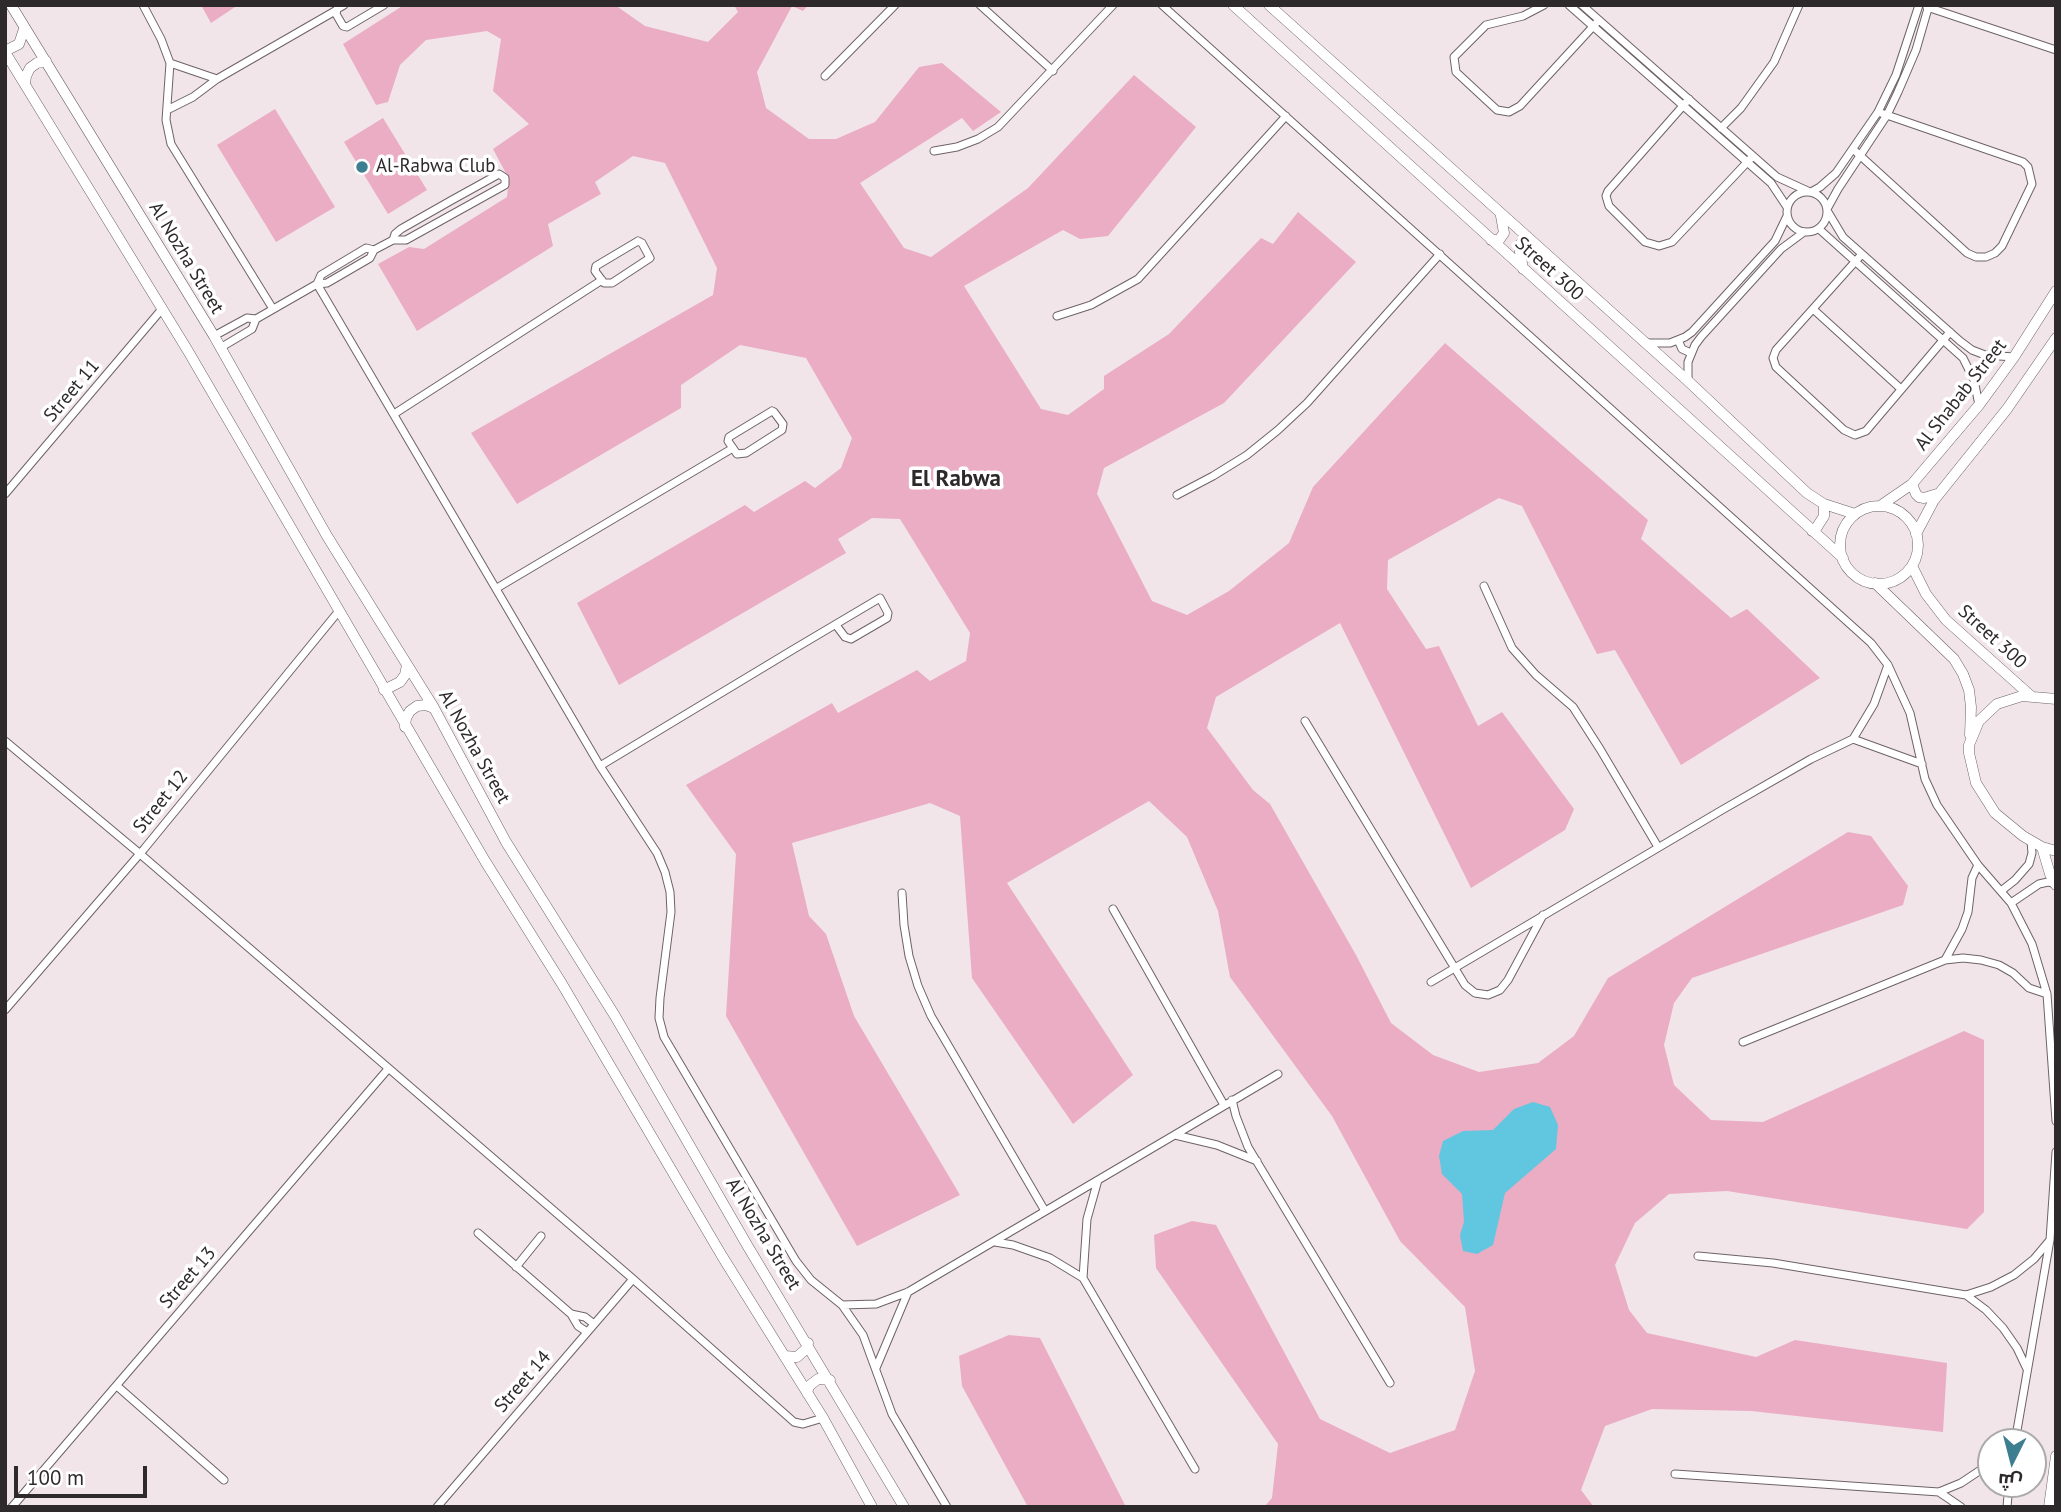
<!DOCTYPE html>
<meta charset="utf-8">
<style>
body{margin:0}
#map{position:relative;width:2061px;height:1512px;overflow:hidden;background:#f1e5e9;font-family:"PT Sans",Cairo,sans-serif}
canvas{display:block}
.frame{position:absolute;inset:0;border:7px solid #2e2a2b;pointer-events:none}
.north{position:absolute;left:1977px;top:1428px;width:70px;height:70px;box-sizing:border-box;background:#fff;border:2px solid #abaaaa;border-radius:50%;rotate:186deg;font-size:19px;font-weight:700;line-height:28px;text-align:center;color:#2e2a2b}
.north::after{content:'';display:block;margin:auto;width:24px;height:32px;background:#3d7f90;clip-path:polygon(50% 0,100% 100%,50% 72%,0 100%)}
.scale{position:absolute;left:14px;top:1466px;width:133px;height:32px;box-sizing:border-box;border:4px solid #2e2a2b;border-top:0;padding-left:9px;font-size:21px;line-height:24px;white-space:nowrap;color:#2e2a2b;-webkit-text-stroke:5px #fff;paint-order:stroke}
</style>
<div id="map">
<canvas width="2061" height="1512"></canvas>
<div class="frame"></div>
<div class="north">ش</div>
<div class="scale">100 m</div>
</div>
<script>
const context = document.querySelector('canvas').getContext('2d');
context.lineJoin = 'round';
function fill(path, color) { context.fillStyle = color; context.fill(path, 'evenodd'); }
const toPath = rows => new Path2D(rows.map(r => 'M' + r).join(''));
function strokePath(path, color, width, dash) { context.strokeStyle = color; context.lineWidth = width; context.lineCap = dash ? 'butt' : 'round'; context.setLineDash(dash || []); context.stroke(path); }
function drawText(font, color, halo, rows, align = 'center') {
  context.font = font + ' "PT Sans",sans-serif'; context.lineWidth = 7; context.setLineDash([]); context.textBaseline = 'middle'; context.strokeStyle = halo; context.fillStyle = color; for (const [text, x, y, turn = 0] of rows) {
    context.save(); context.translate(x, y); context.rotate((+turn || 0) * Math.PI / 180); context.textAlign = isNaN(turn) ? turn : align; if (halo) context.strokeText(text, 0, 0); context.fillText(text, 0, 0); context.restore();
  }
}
const green = toPath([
 [201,5,238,5,211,23],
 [404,5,615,5,645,26,708,42,738,12,734,5,808,5,803,11,792,6,757,72,766,108,809,139,836,139,875,122,919,67,942,63,1001,112,973,131,962,118,860,183,904,248,931,257,1028,188,1134,75,1196,127,1108,236,1080,239,1063,230,964,286,1041,409,1068,415,1104,389,1104,376,1169,334,1261,238,1273,244,1298,212,1356,262,1224,403,1104,468,1097,494,1152,601,1187,615,1229,591,1289,543,1313,487,1445,343,1648,520,1641,539,1731,618,1747,609,1820,678,1681,765,1615,650,1597,654,1522,506,1499,498,1388,560,1387,589,1426,649,1439,646,1478,726,1502,712,1574,809,1565,830,1471,888,1340,623,1216,697,1207,728,1253,790,1270,804,1356,955,1391,1023,1433,1055,1479,1072,1538,1063,1574,1036,1608,978,1848,832,1871,836,1908,886,1903,905,1692,978,1674,1003,1664,1045,1674,1085,1711,1120,1763,1122,1964,1031,1984,1040,1984,1212,1967,1229,1727,1191,1669,1194,1635,1223,1615,1265,1629,1310,1647,1333,1756,1357,1795,1340,1947,1363,1943,1432,1751,1411,1652,1409,1605,1426,1581,1490,1594,1507,1264,1507,1272,1498,1278,1444,1156,1268,1154,1235,1192,1221,1216,1225,1320,1419,1390,1453,1455,1430,1475,1371,1465,1307,1400,1241,1332,1116,1230,977,1218,911,1187,837,1149,801,1007,883,1133,1075,1073,1124,972,978,960,816,930,803,792,843,809,916,826,934,854,1016,960,1195,857,1246,726,1016,736,854,686,785,832,703,838,713,917,670,930,681,966,661,970,633,900,519,872,518,838,539,846,553,619,685,577,603,745,505,754,512,805,481,815,488,841,468,852,438,806,358,740,345,681,385,681,408,517,504,471,433,713,295,717,268,665,163,633,156,595,182,601,194,548,224,553,246,417,331,378,264,409,247,424,249,507,197,509,179,493,149,529,124,493,91,501,39,487,31,426,40,400,65,388,102,376,105,343,44],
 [275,109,335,207,276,242,217,145],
 [383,118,427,190,388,214,344,142],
 [1009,1335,1040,1338,1126,1507,1028,1507,962,1386,959,1356]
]);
const water = toPath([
 [1533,1102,1550,1107,1558,1125,1556,1149,1505,1193,1493,1245,1477,1254,1463,1251,1460,1235,1464,1222,1462,1194,1442,1174,1439,1156,1443,1141,1463,1131,1493,1130,1514,1109]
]);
const street = toPath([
 [143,5,161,39,170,63,166,120,171,144,273,309],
 [344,5,337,9,336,14,343,26,347,27,384,5],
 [980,5,1053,71],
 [1162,5,1871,643,1888,665,1910,713,1925,779,1937,805,1978,865,2011,903,2032,944,2047,994,2056,1121],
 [1544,5,1523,16,1486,25,1454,57,1456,72,1497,110,1509,112,1520,106,1599,20],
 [1569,5,1771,183,1787,207],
 [1582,5,1777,177,1810,192],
 [1927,7,2056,50],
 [170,63,217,79],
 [825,76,895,5],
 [1689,99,1608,191,1606,196,1609,206,1645,242,1659,246,1672,242,1753,156],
 [167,110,193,97,217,79,335,11],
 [1721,128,1741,108,1774,62,1799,5],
 [1854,150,1967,253,1976,257,1986,257,1995,253,2002,246,2032,184,2028,167,2023,162,1878,112],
 [934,151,957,147,978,139,998,127,1113,5],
 '1787 212a20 20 0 1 1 40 0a20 20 0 1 1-40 0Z',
 [1811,192,1820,187,1836,173,1878,112,1896,75,1919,5],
 [1827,209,1838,189,1887,115,1898,92,1916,50,1929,5],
 [1828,212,1843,237,1960,341,1972,350,1985,355,2014,357],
 [1819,229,1963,358,1974,380,1979,405],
 [638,241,642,243,650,258,612,283,604,283,595,271,596,266,638,241],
 [1862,254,1776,350,1773,358,1776,367,1844,430,1855,435,1866,431,1950,332],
 [317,284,600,766,657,853,665,872,670,892,671,912,660,998,659,1018,664,1037,796,1261,811,1280,842,1305,863,1335,892,1414,947,1507],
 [317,284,321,275,366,248,374,250],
 [1813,309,1901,389],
 [1057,316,1091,305,1138,279,1286,116],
 [214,336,247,318,256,319,317,284,327,283,370,258,374,250,393,240,406,240,505,185,505,178,499,174,452,200,401,229,395,234,393,240],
 [1678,340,1682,349,1691,353],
 [1647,343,1670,343,1685,337,1692,332,1775,241,1787,216],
 [220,348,252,329,256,319],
 [1688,381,1688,362,1695,345,1701,337,1781,249,1804,232],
 [772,411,774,412,783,424,782,430,746,453,737,454,728,441,729,437,772,411],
 [394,414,602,280],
 [5,494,162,309],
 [1177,495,1213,476,1247,455,1278,430,1307,403,1440,254],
 [1484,586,1512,648,1536,675,1573,707,1600,749,1658,847],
 [497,588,733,448],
 [1305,721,1465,985,1475,993,1488,995,1500,990,1508,980,1543,915],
 [1853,739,1922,764],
 [5,741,139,853,633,1279,794,1422,803,1424,823,1418],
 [600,766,794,649,880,598,888,613,887,618,851,639,845,637,836,625],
 [2001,891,2015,880,2029,864,2032,853,2031,842],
 [902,893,904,925,909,956,918,986,931,1016,1045,1211],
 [2011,903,2039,884,2048,882,2055,884],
 [1113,909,1224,1105],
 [1945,960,1962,929,1968,912,1972,878,1978,865],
 [1431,982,1722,810,1811,759,1853,739,1874,704,1888,665],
 [5,1010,144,849,338,612],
 [1743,1042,1945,960,1963,958,1981,960,1999,965,2013,973,2029,988,2047,994],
 [1232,1100,1236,1116,1248,1147,1390,1383],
 [1175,1135,1217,1145,1257,1161],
 [478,1233,571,1314,578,1326,587,1332],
 [995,1242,1013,1245,1050,1258,1083,1278,1195,1469],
 [1698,1256,1773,1263,1966,1295,1991,1287,2014,1275,2034,1259,2050,1240],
 [516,1267,541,1236],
 [1083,1278,1087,1219,1098,1180],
 [1966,1295,1986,1310,2003,1328,2017,1348,2027,1369],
 [842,1305,876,1304,908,1292,1278,1074],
 [571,1314,585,1317,594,1324],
 [876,1368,908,1292],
 [117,1386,224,1480],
 [2015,1442,2050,1240,2056,1152],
 [1675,1474,1939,1492,1961,1483,1991,1463],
 [1939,1492,1961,1507],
 [12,1507,388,1069],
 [437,1507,633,1279],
 [2007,1507,2009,1484]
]);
const secondary = toPath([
 [11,5,214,336,327,536,434,708,506,842,615,1016,747,1245,904,1507],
 [1233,5,1843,558],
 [1269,5,1688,381,1807,493,1824,504,1855,514],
 [5,51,19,44,24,29],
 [5,52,188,351,485,861,562,984,722,1256,823,1418,872,1507],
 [25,84,26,76,30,68,37,63,46,61],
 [1491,240,1499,240,1504,233,1501,216],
 [1523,269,1519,246,1523,241,1530,240],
 [1912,484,1916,494,1919,497,1924,498,1937,494],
 [1880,506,1912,484,1979,405,2014,357,2056,291],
 '1840 545a39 39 0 1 1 78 0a39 39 0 1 1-78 0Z',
 [1812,531,1817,527,1824,516,1824,504],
 [1916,534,1934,500,2007,409,2056,338],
 [1912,566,1926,594,1946,620,2031,696],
 [1875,583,1954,659,1963,674,1969,690,1971,707,1970,735],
 [384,690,400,682,405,675,407,665],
 [2056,699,2022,696,1997,704,1979,721,1969,745,1969,753,1976,783,1995,813,2023,836,2042,847,2056,851],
 [405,727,406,718,410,711,417,706,426,705,434,708],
 [2042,847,2050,874,2056,885],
 [785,1356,797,1357,806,1349,808,1343],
 [807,1393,809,1386,818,1379,830,1380],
 [2049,1507,2056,1456]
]);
const markers = [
 [362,167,7,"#3d7f90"]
];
const poiNames = [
 ["Al-Rabwa Club",376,167]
];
const streetNames = [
 ["Al Nozha Street",186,258,59],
 ["Street 300",1549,269,42],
 ["Street 11",72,391,-50],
 ["Al Shabab Street",1961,395,-52],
 ["Street 300",1992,637,42],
 ["Al Nozha Street",474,747,61],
 ["Street 12",161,802,-51],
 ["Al Nozha Street",763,1234,59],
 ["Street 13",188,1278,-49],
 ["Street 14",523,1382,-49]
];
const quarterNames = [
 ["El Rabwa",956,479]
];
fill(green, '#eaadc4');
fill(water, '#61c6df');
strokePath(street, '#6d6367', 9);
strokePath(secondary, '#6d6367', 11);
strokePath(street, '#fff', 7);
strokePath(secondary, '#fff', 10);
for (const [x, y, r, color] of markers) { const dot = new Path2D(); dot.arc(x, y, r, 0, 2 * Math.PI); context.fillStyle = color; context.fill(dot); strokePath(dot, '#fff', 2.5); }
drawText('19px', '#2e2a2b', '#fff', poiNames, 'left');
drawText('19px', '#2e2a2b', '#fff', streetNames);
drawText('bold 23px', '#2e2a2b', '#fff', quarterNames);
</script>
